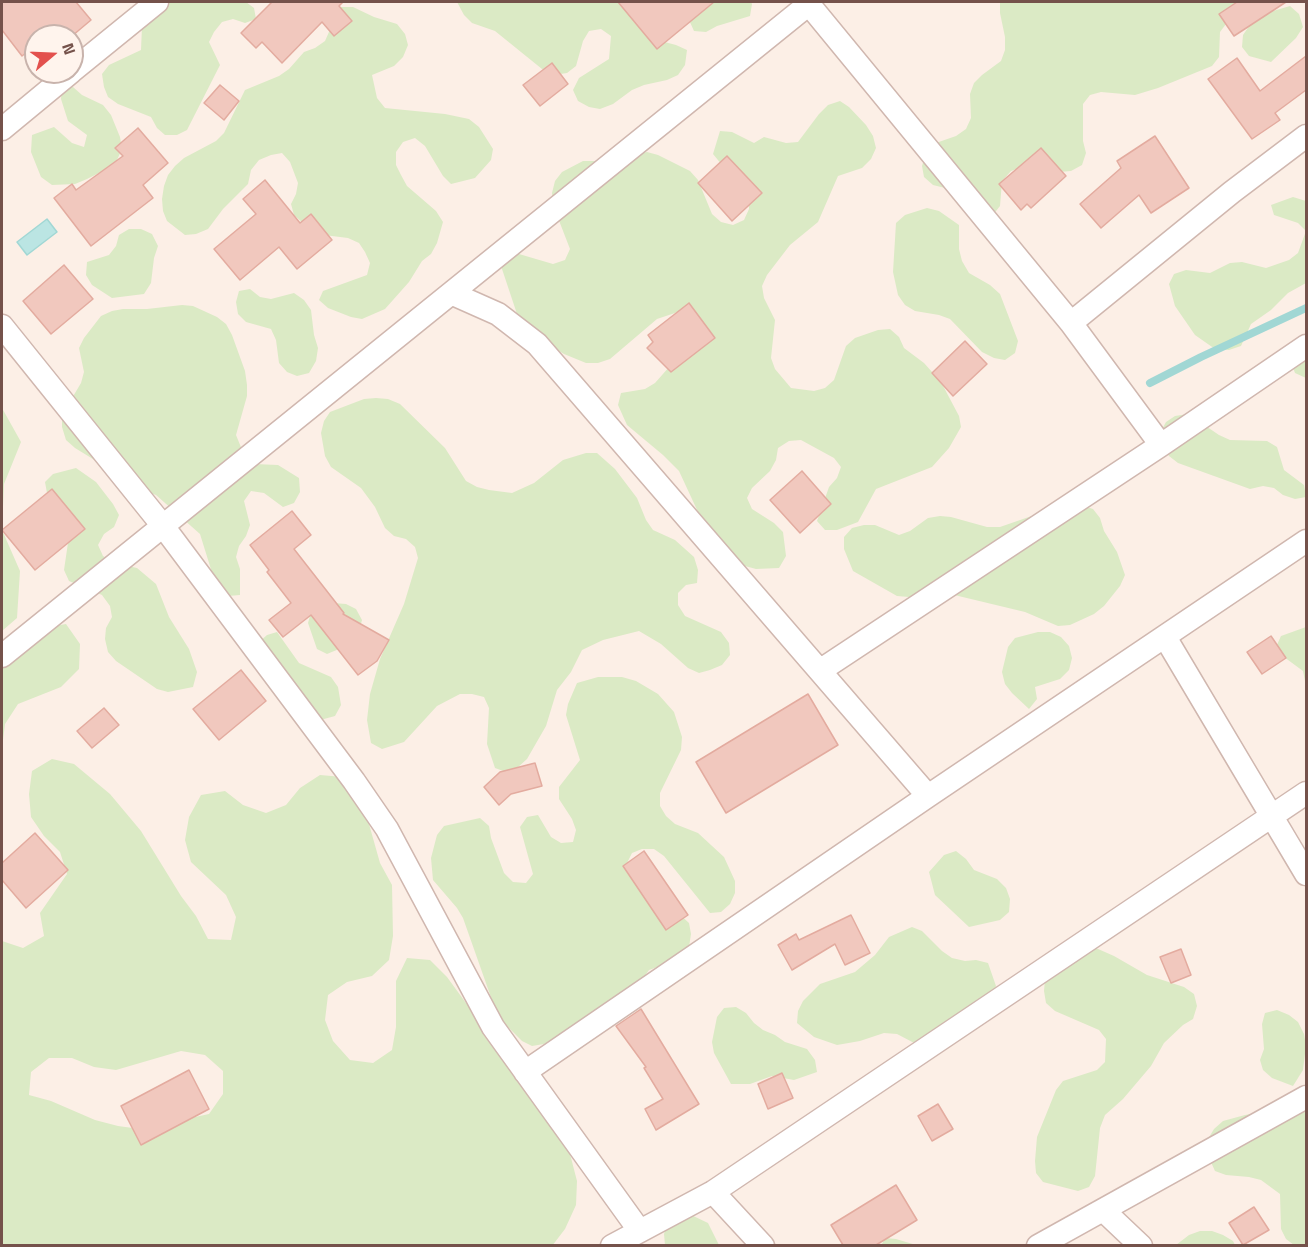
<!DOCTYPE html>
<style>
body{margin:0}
#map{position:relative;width:1308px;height:1247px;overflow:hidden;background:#fcefe6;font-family:"Titillium Web",sans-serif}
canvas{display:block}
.frame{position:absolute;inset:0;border:3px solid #75524b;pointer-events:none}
.north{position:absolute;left:24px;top:24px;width:60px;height:60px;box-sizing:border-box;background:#fff4ed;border:2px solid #c8b3ac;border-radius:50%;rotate:71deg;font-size:16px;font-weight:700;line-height:24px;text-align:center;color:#75524b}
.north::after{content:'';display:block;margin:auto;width:21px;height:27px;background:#e3514e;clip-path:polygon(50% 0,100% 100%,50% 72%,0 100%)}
</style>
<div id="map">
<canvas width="1308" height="1247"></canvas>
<div class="frame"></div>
<div class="north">N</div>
</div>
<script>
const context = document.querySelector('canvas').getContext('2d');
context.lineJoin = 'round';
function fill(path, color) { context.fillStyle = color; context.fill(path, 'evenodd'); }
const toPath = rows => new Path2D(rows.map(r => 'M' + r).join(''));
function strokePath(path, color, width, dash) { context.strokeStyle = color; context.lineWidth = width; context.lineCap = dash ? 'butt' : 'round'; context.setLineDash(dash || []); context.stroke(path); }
const green = toPath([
 [151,2,246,2,254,8,256,19,245,23,233,19,222,22,214,32,209,42,220,65,187,130,177,135,165,135,157,128,151,117,118,104,108,97,104,87,102,74,109,65,141,50,142,26],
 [457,2,622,2,634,22,653,39,676,45,687,50,685,65,678,75,667,80,644,85,632,90,613,104,600,109,589,107,578,101,573,90,579,78,609,59,611,36,601,29,589,31,583,41,576,66,567,73,554,75,542,69,495,31,472,23,464,15],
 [692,2,751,2,752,4,750,16,717,26,706,32,694,31,689,20],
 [1000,2,1238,2,1235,12,1220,32,1219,57,1212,66,1158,88,1135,95,1101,92,1090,95,1083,104,1083,141,1086,153,1082,165,1071,171,1059,172,1022,167,1011,171,1002,181,1000,206,992,216,945,188,933,185,924,177,922,166,926,153,933,144,956,136,966,129,971,118,970,94,974,83,982,75,1001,61,1005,50,1005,37,1000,13],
 [1290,6,1299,14,1303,27,1296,38,1271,62,1249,56,1242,47,1243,35,1256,16],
 [340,7,353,7,374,17,397,24,405,34,408,45,403,57,394,66,372,75,377,98,385,108,445,114,469,119,479,127,493,149,491,160,475,178,451,184,443,176,425,146,415,138,403,142,396,152,396,165,401,175,407,186,436,211,443,222,437,243,431,254,422,261,409,282,385,309,362,319,351,317,328,308,319,300,323,291,367,275,370,263,365,252,359,243,348,238,324,235,303,223,294,215,291,204,296,194,298,183,290,162,282,153,271,155,259,160,251,170,248,184,223,209,208,229,196,234,185,235,167,221,163,211,162,199,164,186,168,175,175,166,184,158,216,141,224,133,245,90,279,76,289,69,304,52,315,48,325,41],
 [73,87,82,95,103,105,111,115,120,137,122,149,117,160,107,169,87,179,75,184,52,185,41,177,31,152,32,135,54,127,72,143,84,147,87,135,68,121,61,99,62,88],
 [840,101,849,107,866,125,873,136,876,148,871,159,862,168,838,176,818,222,790,245,767,275,762,286,764,298,775,320,771,358,775,369,791,388,814,391,825,388,834,380,846,346,855,338,878,330,890,329,899,337,904,348,924,363,941,382,959,416,961,427,949,448,932,467,876,489,858,522,837,530,825,530,817,521,829,487,837,478,841,467,834,458,801,440,789,441,778,448,776,460,770,471,752,488,747,498,752,509,774,523,783,532,786,556,779,568,756,569,745,566,735,561,698,512,679,471,663,455,627,425,618,405,621,393,645,389,655,383,670,366,681,311,657,319,610,359,598,363,586,363,564,354,554,348,528,322,517,314,501,266,508,256,519,254,553,264,565,260,570,249,553,205,552,193,555,181,562,172,583,161,594,161,605,166,636,154,647,152,658,155,690,171,698,180,712,214,721,222,733,225,744,220,749,209,749,198,713,154,720,131,732,132,754,143,764,137,786,143,798,142,819,114,828,105],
 [1293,197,1306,201,1306,283,1288,293,1271,310,1251,324,1241,346,1229,350,1215,349,1195,335,1175,306,1169,284,1174,274,1186,270,1210,273,1230,263,1242,262,1266,268,1289,260,1298,253,1306,231,1298,223,1274,215,1271,205],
 [927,208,939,211,959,225,959,249,962,261,969,273,990,285,1000,294,1018,341,1015,353,1005,360,994,358,982,352,950,319,939,315,915,311,905,305,898,295,893,272,896,223,905,215],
 [129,229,141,229,152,234,158,246,154,258,151,283,144,294,112,298,92,285,86,275,87,262,109,255,116,246,119,235],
 [250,289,260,297,271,299,294,293,304,300,311,310,314,335,318,348,316,361,309,373,297,376,287,372,279,363,276,340,271,329,246,322,238,314,236,302,239,291],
 [182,305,193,306,217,317,226,324,232,335,245,371,247,385,247,396,236,435,245,457,254,464,278,465,299,478,300,492,294,503,283,507,264,493,251,491,244,501,250,525,246,536,239,546,236,557,240,569,240,595,228,596,214,579,200,534,156,495,145,491,75,448,66,440,62,427,62,415,81,383,84,372,79,348,84,338,101,316,112,311,123,309,147,309],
 [1306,340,1306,378,1295,373,1291,362],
 [376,398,388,399,400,404,445,448,466,481,477,487,489,490,512,493,534,483,563,460,586,453,597,453,615,469,637,498,646,520,653,530,675,540,694,557,698,570,697,583,686,585,678,593,678,605,685,616,721,632,729,643,730,655,722,665,710,670,699,673,688,668,661,644,639,631,603,640,582,650,571,672,557,690,546,726,527,759,517,768,506,772,495,768,487,744,489,708,484,697,472,694,460,694,437,706,404,742,382,749,371,743,367,720,370,694,380,659,404,604,418,558,415,547,406,539,394,536,385,528,375,507,361,488,331,467,325,456,321,433,324,421,330,412,364,399],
 [2,408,21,442,4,484,2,530,20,571,17,618,2,631],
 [1188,414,1219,435,1230,440,1267,441,1277,447,1284,470,1304,485,1306,497,1295,499,1283,495,1274,488,1263,486,1250,489,1178,463,1169,456,1163,445,1160,433,1166,422,1175,416],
 [76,468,96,482,113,504,119,515,114,527,104,534,98,545,103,556,114,563,137,568,156,584,169,617,189,649,197,672,193,687,168,692,157,689,116,661,108,652,105,639,106,628,112,617,110,606,102,595,69,581,64,570,69,536,47,493,45,482,53,474],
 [1081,505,1093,509,1100,518,1104,531,1117,552,1125,575,1120,586,1104,606,1094,614,1070,625,1058,626,1025,612,946,593,933,593,909,597,897,596,853,571,844,549,844,537,852,528,864,525,875,525,899,535,910,531,928,518,940,516,951,517,987,527,1000,527,1046,511],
 [333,603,346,604,356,609,362,620,359,631,339,649,327,654,317,649,308,623,311,612],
 [66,624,80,644,79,669,61,687,18,704,5,724,2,748,2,648,43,628],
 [1306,627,1306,686,1303,671,1284,657,1276,647,1281,636],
 [277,632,299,663,331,677,338,687,341,705,335,716,324,719,313,719,258,643,267,635],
 [1038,632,1050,632,1061,637,1069,646,1072,658,1069,670,1060,679,1035,687,1037,699,1029,709,1012,693,1005,684,1002,672,1008,647,1015,638],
 [598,677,622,677,636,681,658,694,674,712,682,737,681,750,660,793,660,806,666,816,675,824,698,833,724,857,735,881,735,893,730,904,721,912,710,913,664,856,654,849,642,849,632,853,626,865,689,923,691,934,689,947,682,958,649,970,634,991,544,1044,532,1046,522,1041,503,1022,493,1003,463,918,457,908,433,880,431,858,437,835,444,826,480,818,489,826,491,838,504,873,513,882,526,883,533,874,520,827,527,817,538,815,551,837,561,843,573,842,576,830,572,819,559,799,559,787,580,760,566,715,568,704,577,683],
 [52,759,74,764,110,794,141,831,181,896,196,916,208,939,231,940,236,917,226,895,191,862,185,840,189,817,201,795,225,791,243,805,266,813,286,805,300,788,320,775,343,777,367,817,380,863,392,885,393,936,389,960,372,976,347,982,328,995,325,1020,333,1041,350,1060,373,1063,392,1050,396,1027,396,981,407,958,430,960,447,977,474,1014,485,1037,529,1095,559,1131,570,1154,577,1181,576,1205,565,1229,552,1246,2,1246,2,941,23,948,44,936,40,913,67,874,60,852,44,836,31,817,29,794,32,771],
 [181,1051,205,1055,223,1071,223,1094,209,1114,140,1129,118,1126,95,1120,51,1101,29,1095,31,1072,49,1058,72,1058,94,1067,116,1070],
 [956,851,966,859,974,870,997,879,1006,888,1010,899,1009,912,1000,920,969,927,935,895,929,872,944,855],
 [912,927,922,931,942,951,952,958,965,961,976,960,988,963,996,986,992,997,918,1045,897,1034,884,1033,860,1041,837,1045,814,1037,797,1023,798,1011,803,1001,820,984,855,972,875,955,889,937],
 [1089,945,1114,956,1147,975,1184,987,1194,994,1197,1006,1193,1019,1183,1025,1164,1043,1151,1066,1123,1099,1105,1115,1100,1128,1095,1176,1089,1187,1078,1191,1043,1182,1036,1173,1035,1161,1037,1137,1056,1090,1063,1081,1097,1070,1105,1062,1106,1039,1099,1030,1055,1011,1046,1003,1044,991,1045,979],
 [736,1007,746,1013,754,1023,763,1030,775,1035,785,1042,807,1049,815,1060,817,1072,794,1080,772,1076,750,1084,731,1084,714,1053,712,1042,717,1017,724,1008],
 [1277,1010,1289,1015,1298,1022,1304,1034,1306,1046,1303,1070,1293,1086,1272,1078,1263,1070,1260,1060,1264,1049,1262,1024,1265,1013],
 [1279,1109,1303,1110,1306,1114,1306,1245,1294,1245,1286,1239,1281,1229,1280,1194,1261,1180,1249,1177,1226,1175,1215,1171,1210,1160,1208,1139,1214,1129,1223,1121,1245,1115],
 [687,1213,708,1223,719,1245,665,1245,664,1234,667,1223],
 [1200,1231,1212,1231,1223,1235,1233,1241,1235,1245,1176,1245,1189,1235],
 [885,1238,896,1239,916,1245,881,1246]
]);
const water = toPath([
 [47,219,57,232,27,255,17,242,47,219]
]);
const stream = toPath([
 [1150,383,1201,357,1306,308]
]);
const building = toPath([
 [2,2,76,2,91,20,72,36,36,36,36,45,22,56,2,30,2,2],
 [272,2,343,2,339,6,352,21,334,36,322,22,282,63,262,42,256,48,241,33,272,2],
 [618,2,714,2,657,49,618,2],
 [1237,2,1286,2,1234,36,1219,14,1237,2],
 [1306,56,1306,90,1275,113,1280,120,1252,139,1208,79,1237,58,1260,91,1306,56],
 [552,63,568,84,540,106,523,85,552,63],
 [220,85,239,101,224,120,204,103,220,85],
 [138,128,168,163,143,185,153,198,91,246,54,198,72,184,76,190,123,156,115,148,138,128],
 [1155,136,1189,188,1151,213,1139,195,1101,228,1080,204,1121,168,1117,161,1155,136],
 [1041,148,1066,176,1031,208,1027,204,1021,210,999,184,1041,148],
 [727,156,762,193,732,221,698,183,727,156],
 [265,180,300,223,311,214,332,240,297,269,279,247,240,280,214,249,256,214,243,199,265,180],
 [64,265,93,299,51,334,23,301,64,265],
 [689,303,715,338,671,372,647,348,653,342,648,335,689,303],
 [965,341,987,364,953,396,932,373,965,341],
 [802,471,831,504,800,533,770,500,802,471],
 [52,489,85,529,35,570,2,530,52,489],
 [292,511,311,535,294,549,344,613,343,614,389,640,377,661,358,675,311,615,283,637,269,620,291,603,267,572,269,570,250,545,292,511],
 [1271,636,1286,658,1262,674,1247,652,1271,636],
 [241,670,266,701,219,740,193,709,241,670],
 [808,694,838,745,726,813,696,762,808,694],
 [104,708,119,725,92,748,77,731,104,708],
 [535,763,542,786,511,794,499,805,484,787,500,772,535,763],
 [35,833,68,870,26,908,2,880,2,863,35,833],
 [644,851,688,915,666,930,623,866,644,851],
 [851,915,870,953,845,965,835,944,792,970,778,945,796,934,799,940,851,915],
 [1181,949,1191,975,1171,983,1160,957,1181,949],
 [641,1009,699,1104,656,1130,645,1109,663,1099,644,1068,646,1067,616,1026,641,1009],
 [189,1070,209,1109,141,1145,121,1106,189,1070],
 [782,1073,793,1098,768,1109,758,1084,782,1073],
 [938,1104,953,1129,932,1141,918,1116,938,1104],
 [896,1185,917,1220,876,1245,843,1245,831,1225,896,1185],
 [1254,1207,1269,1230,1243,1245,1229,1223,1254,1207]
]);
const minor = toPath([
 [807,2,1071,323,1161,445],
 [72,71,157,2],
 [2,129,71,72],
 [453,294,498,314,537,344,928,796],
 [1071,323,1232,192,1306,136],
 [2,326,163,526,354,781,387,829,493,1027,639,1230],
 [1165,637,1306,874],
 [2,656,809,4],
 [821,670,1161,445,1306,346],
 [525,1072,928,796,1306,541],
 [713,1192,763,1246],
 [1103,1210,1141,1246],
 [612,1246,713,1192,1306,793],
 [1038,1246,1306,1097]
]);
fill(green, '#dbeac5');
fill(water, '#bbe5e3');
strokePath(water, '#a1d7d4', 1.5);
strokePath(stream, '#a1d7d4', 8);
fill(building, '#f1c8be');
strokePath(building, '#e3ab9f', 1.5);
strokePath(minor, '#d0b7af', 25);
strokePath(minor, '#fff', 22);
</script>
